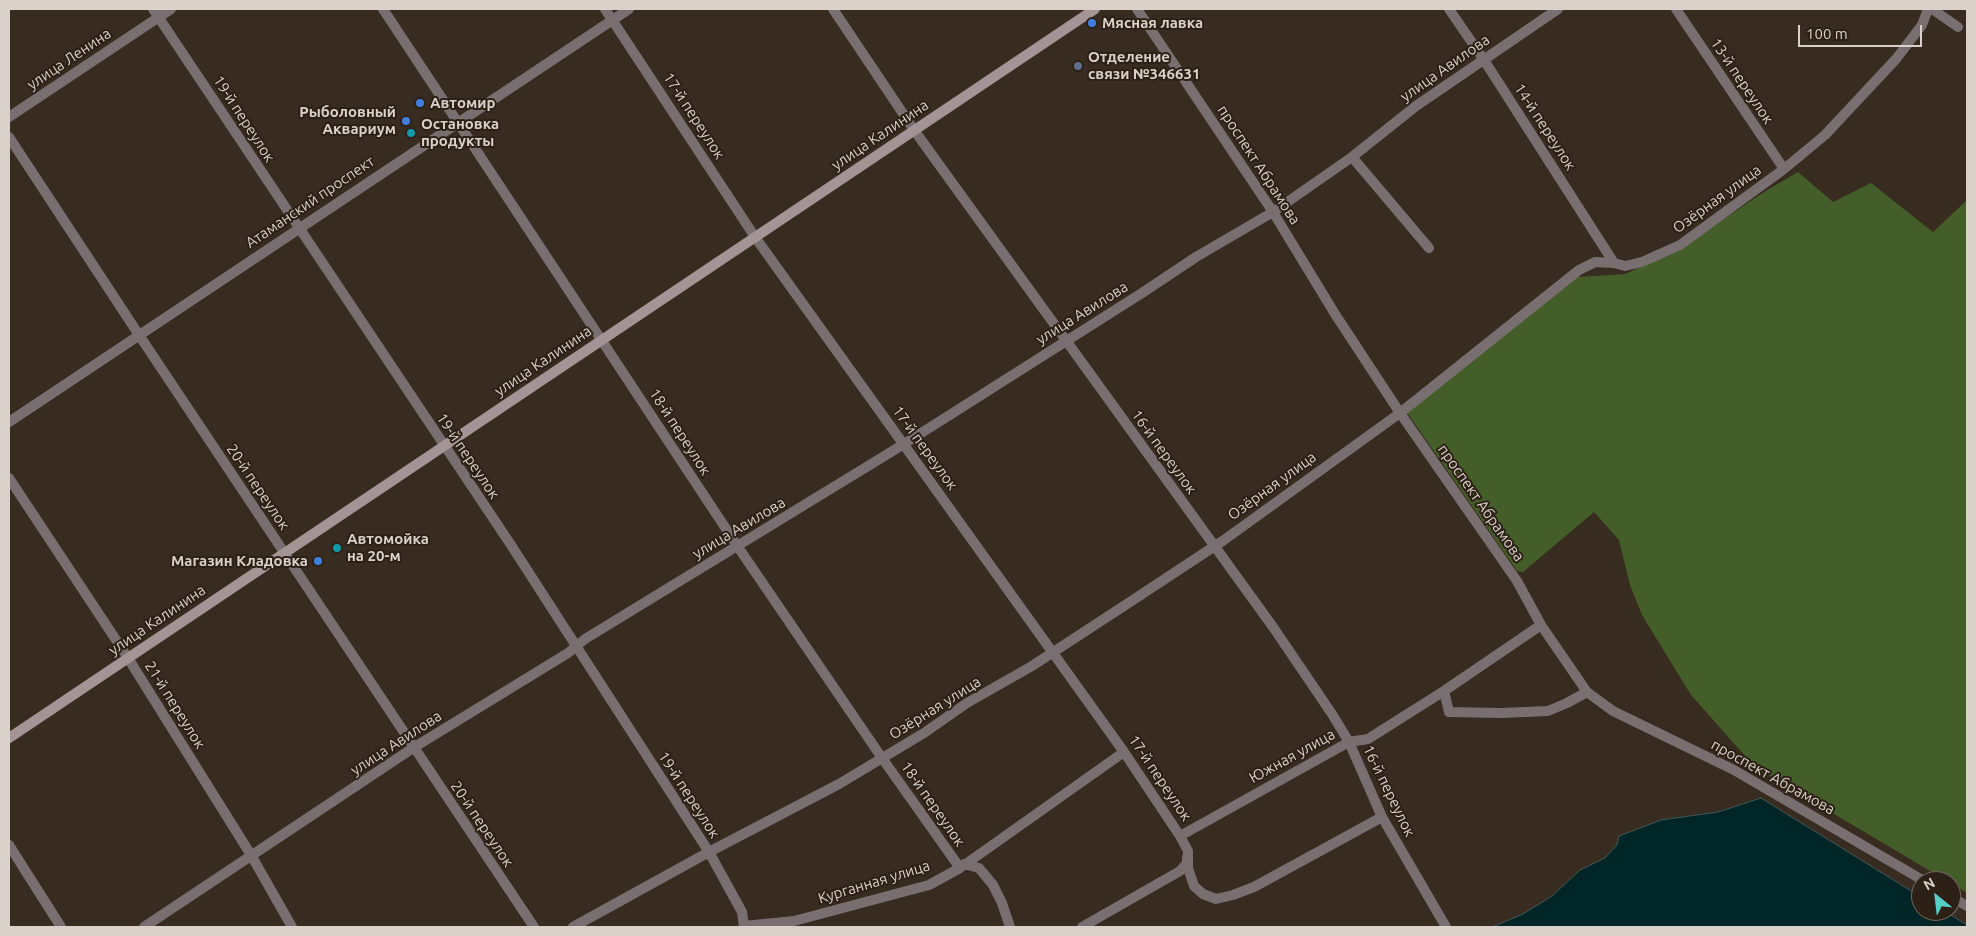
<!DOCTYPE html>
<meta charset="utf-8">
<style>
body{margin:0}
#map{position:relative;width:1976px;height:936px;overflow:hidden;background:#382b20;font-family:Ubuntu,sans-serif}
canvas{display:block}
.frame{position:absolute;inset:0;border:10px solid #d9d1ca;pointer-events:none}
.north{position:absolute;left:1911px;top:871px;width:50px;height:50px;box-sizing:border-box;background:#2d2117;border:1px solid #72675f;border-radius:50%;rotate:331deg;font-size:14px;font-weight:700;line-height:20px;text-align:center;color:#d9d1ca}
.north::after{content:'';display:block;margin:auto;width:18px;height:22px;background:#55cec5;clip-path:polygon(50% 0,100% 100%,50% 72%,0 100%)}
.scale{position:absolute;left:1798px;top:25px;width:124px;height:22px;box-sizing:border-box;border:2px solid #d9d1ca;border-top:0;padding-left:6px;font-size:15px;line-height:18px;white-space:nowrap;color:#d9d1ca;-webkit-text-stroke:4px #2d2117;paint-order:stroke}
</style>
<div id="map">
<canvas width="1976" height="936"></canvas>
<div class="frame"></div>
<div class="north">N</div>
<div class="scale">100 m</div>
</div>
<script>
const context = document.querySelector('canvas').getContext('2d');
context.lineJoin = 'round';
function fill(path, color) { context.fillStyle = color; context.fill(path, 'evenodd'); }
const toPath = rows => new Path2D(rows.map(r => 'M' + r).join(''));
function strokePath(path, color, width, dash) { context.strokeStyle = color; context.lineWidth = width; context.lineCap = dash ? 'butt' : 'round'; context.setLineDash(dash || []); context.stroke(path); }
function drawText(font, color, halo, rows, align = 'center') {
  context.font = font + ' Ubuntu,sans-serif'; context.lineWidth = 4; context.setLineDash([]); context.textBaseline = 'middle'; context.strokeStyle = halo; context.fillStyle = color; for (const [text, x, y, turn = 0] of rows) {
    context.save(); context.translate(x, y); context.rotate((+turn || 0) * Math.PI / 180); context.textAlign = isNaN(turn) ? turn : align; if (halo) context.strokeText(text, 0, 0); context.fillText(text, 0, 0); context.restore();
  }
}
const green = toPath([
 [1798,172,1833,202,1871,183,1933,232,1967,200,1967,893,1951,883,1951,881,1947,881,1755,767,1691,695,1642,615,1630,585,1619,540,1594,512,1523,572,1517,571,1406,411,1578,277,1625,274,1678,250,1764,192]
]);
const water = toPath([
 [1761,798,1921,897,1921,911,1944,911,1967,925,1967,927,1492,927,1523,914,1552,896,1580,870,1605,858,1617,845,1619,836,1661,820,1718,812,1761,798]
]);
const street = toPath([
 [153,9,511,545,709,852,742,912,744,927],
 [383,9,738,547,882,758,960,868],
 [605,9,755,237,1124,752,1180,836,1188,851,1188,868,1194,886,1203,894,1216,899,1233,895,1254,887,1382,817],
 [833,9,914,130,1273,627,1332,714,1349,742,1382,817,1446,927],
 [1137,9,1273,212,1335,314,1400,413,1517,581,1541,625,1587,692,1613,711,1734,770,1924,881],
 [1449,9,1484,60,1614,263],
 [1676,9,1784,169],
 [1932,9,1958,27],
 [9,117,171,9],
 [9,137,139,335,534,927],
 [1352,157,1429,248],
 [9,422,629,9],
 [9,478,128,658,251,855,292,927],
 [1444,691,1449,712,1501,713,1548,711,1567,703,1587,692],
 [1180,836,1349,742,1368,739,1444,691,1541,625],
 [9,845,61,927],
 [964,864,979,868,993,885,1002,903,1010,927],
 [1951,897,1967,906],
 [744,926,794,921,929,885,960,868,1124,752],
 [144,927,413,748,568,653,585,639,904,444,1142,293,1196,257,1273,212,1352,157,1416,106,1558,9],
 [573,927,709,852,839,784,924,733,967,703,1032,666,1133,600,1224,540,1400,413,1579,270,1595,262,1614,263,1625,266,1642,262,1680,245,1784,169,1825,135,1896,59,1922,25,1928,9],
 [1082,927,1180,871,1187,863,1187,857]
]);
const secondary = toPath([
 [9,738,1095,9]
]);
const markers = [
 [1092,23,5,"#3f7fe0"],
 [1078,66,5,"#5c6f8a"],
 [420,103,5,"#3f7fe0"],
 [406,121,5,"#3f7fe0"],
 [411,133,5,"#0f9aa8"],
 [337,548,5,"#0f9aa8"],
 [318,561,5,"#3f7fe0"]
];
const poiNames = [
 ["Мясная лавка",1102,23],
 ["Отделение",1088,57],
 ["связи №346631",1088,74],
 ["Автомир",430,103],
 ["Рыболовный",396,112,"right"],
 ["Аквариум",396,129,"right"],
 ["Остановка",421,124],
 ["продукты",421,141],
 ["Автомойка",347,539],
 ["на 20-м",347,556],
 ["Магазин Кладовка",308,561,"right"]
];
const streetNames = [
 ["улица Ленина",69,59,-34],
 ["улица Авилова",1445,68,-35],
 ["13-й переулок",1742,81,56],
 ["17-й переулок",694,116,57],
 ["19-й переулок",244,119,57],
 ["14-й переулок",1545,127,57],
 ["улица Калинина",880,135,-34],
 ["проспект Абрамова",1259,165,57],
 ["Озёрная улица",1717,199,-36],
 ["Атаманский проспект",310,202,-34],
 ["улица Авилова",1082,313,-32],
 ["улица Калинина",543,361,-34],
 ["18-й переулок",680,432,57],
 ["17-й переулок",925,448,54],
 ["16-й переулок",1164,452,54],
 ["19-й переулок",468,456,56],
 ["Озёрная улица",1272,486,-36],
 ["20-й переулок",258,487,56],
 ["проспект Абрамова",1481,503,55],
 ["улица Авилова",739,528,-31],
 ["улица Калинина",157,620,-34],
 ["21-й переулок",175,705,58],
 ["Озёрная улица",935,708,-32],
 ["улица Авилова",396,743,-33],
 ["Южная улица",1292,756,-29],
 ["проспект Абрамова",1773,777,29],
 ["17-й переулок",1160,778,56],
 ["16-й переулок",1389,791,64],
 ["19-й переулок",689,795,57],
 ["18-й переулок",933,804,55],
 ["20-й переулок",482,824,56],
 ["Курганная улица",874,882,-17]
];
fill(green, '#445e29');
fill(water, '#002527');
strokePath(water, '#415958', 1);
strokePath(street, '#796f70', 10);
strokePath(secondary, '#a49495', 10);
for (const [x, y, r, color] of markers) { const dot = new Path2D(); dot.arc(x, y, r, 0, 2 * Math.PI); context.fillStyle = color; context.fill(dot); strokePath(dot, '#2d2117', 2); }
drawText('bold 15px', '#d9d1ca', '#2d2117', poiNames, 'left');
drawText('15px', '#d9d1ca', '#2d2117', streetNames);
</script>
